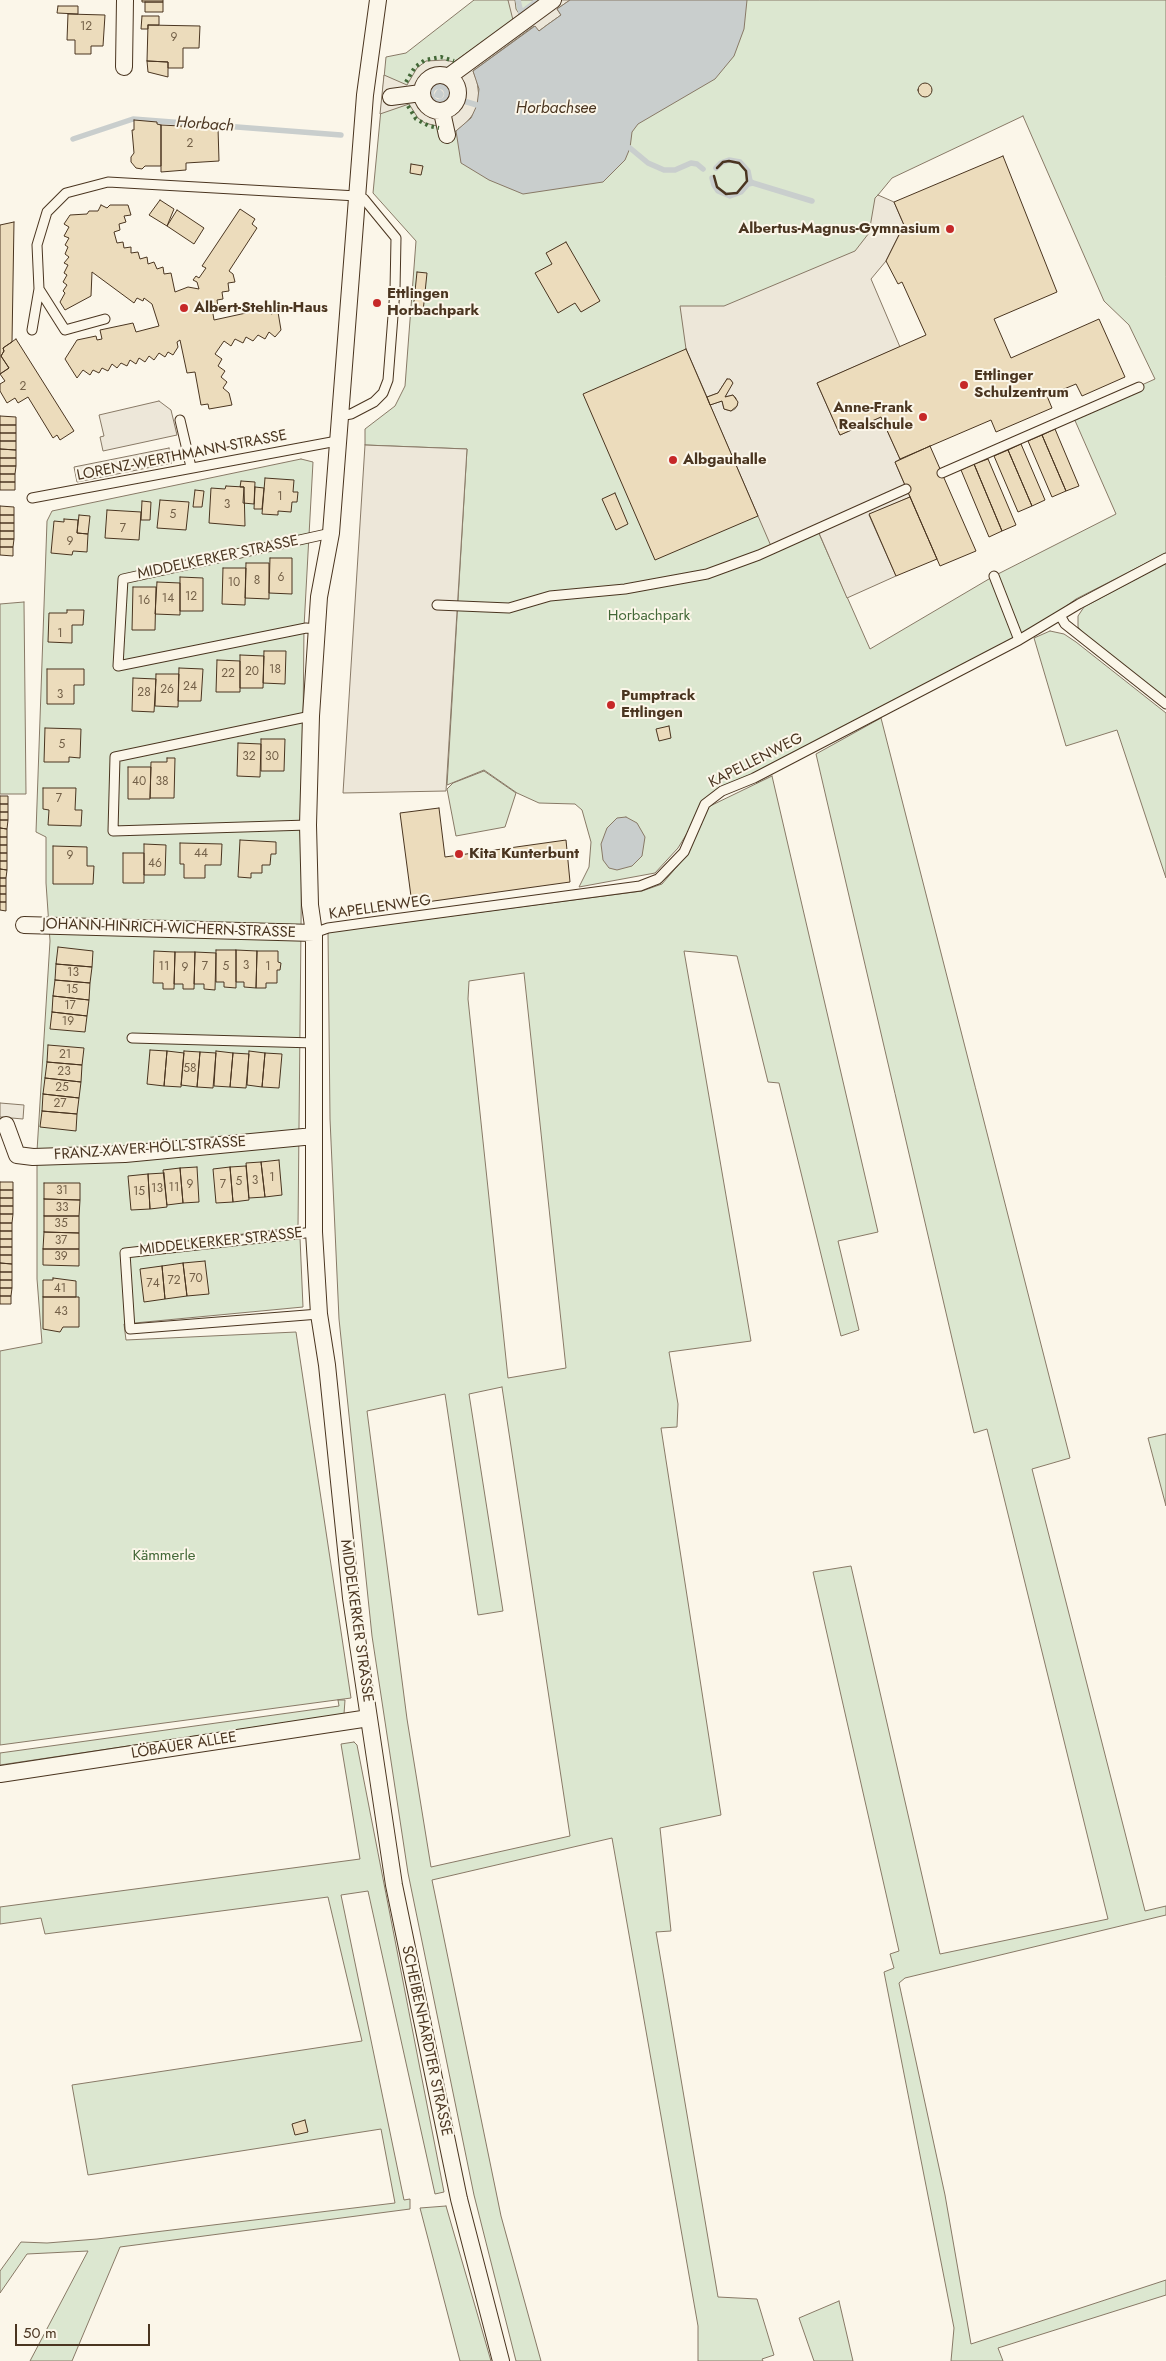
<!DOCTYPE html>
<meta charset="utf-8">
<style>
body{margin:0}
#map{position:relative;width:1166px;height:2361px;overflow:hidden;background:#fbf6e9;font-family:Jost,sans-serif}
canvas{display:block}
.scale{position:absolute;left:15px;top:2324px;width:135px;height:22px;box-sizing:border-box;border:2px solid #4a3520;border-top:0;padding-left:6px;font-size:15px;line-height:18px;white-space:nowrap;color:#4a3520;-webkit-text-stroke:4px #fbf6e9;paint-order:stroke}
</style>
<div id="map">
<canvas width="1166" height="2361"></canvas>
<div class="scale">50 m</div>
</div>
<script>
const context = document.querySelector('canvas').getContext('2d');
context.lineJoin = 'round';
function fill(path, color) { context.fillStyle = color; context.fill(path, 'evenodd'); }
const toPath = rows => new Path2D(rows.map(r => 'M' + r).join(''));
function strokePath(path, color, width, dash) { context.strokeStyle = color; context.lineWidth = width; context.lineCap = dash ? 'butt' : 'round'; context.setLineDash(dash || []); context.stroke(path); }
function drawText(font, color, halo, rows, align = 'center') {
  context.font = font + ' Jost,sans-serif'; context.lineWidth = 4; context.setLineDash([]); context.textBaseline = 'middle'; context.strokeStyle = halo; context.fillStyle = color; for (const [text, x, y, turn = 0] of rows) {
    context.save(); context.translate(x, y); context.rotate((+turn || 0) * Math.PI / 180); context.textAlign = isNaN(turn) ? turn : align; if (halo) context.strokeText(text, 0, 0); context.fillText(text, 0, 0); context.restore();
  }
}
const green = toPath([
 [474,0,1166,0,1166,553,1076,599,1019,640,705,804,678,848,655,873,579,887,589,867,591,842,582,810,575,804,539,803,517,793,484,770,447,785,467,449,365,445,365,429,395,406,405,386,416,241,373,193,386,57,406,53,474,0],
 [1023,116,1104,301,1129,325,1155,379,1073,416,1116,514,994,576,870,649,817,529,746,301,860,256,875,235,878,195,892,178,1023,116],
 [301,459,313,462,304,627,298,1227,212,1238,213,1248,300,1238,303,1307,124,1324,126,1340,296,1332,351,1698,0,1745,0,1351,42,1343,37,1279,37,1151,50,941,46,883,46,837,36,832,47,521,52,511,301,459],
 [1166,563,1166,700,1084,634,1078,627,1078,616,1084,607,1166,563],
 [24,602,26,794,0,794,0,604,24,602],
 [1050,631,1064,634,1076,642,1166,713,1166,878,1117,730,1066,746,1034,638,1050,631],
 [881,718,1070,1458,1032,1469,1145,1911,1166,1906,1166,1915,905,1978,899,1983,945,2195,971,2344,1166,2280,1166,2295,998,2348,1003,2361,951,2361,954,2328,884,1972,894,1968,890,1954,899,1951,813,1572,851,1566,940,1954,1108,1919,987,1429,974,1433,816,754,881,718],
 [484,771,516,793,505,827,456,836,447,789,453,783,484,771],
 [772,776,878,1232,838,1241,859,1330,841,1336,779,1083,768,1082,737,956,684,951,751,1341,669,1352,678,1404,677,1427,661,1428,721,1815,660,1828,671,1931,656,1932,718,2297,757,2299,774,2355,762,2359,763,2361,698,2361,698,2326,612,1838,432,1880,501,2216,541,2361,516,2361,474,2195,408,1873,372,1636,339,1319,330,1119,328,932,642,891,662,884,686,856,708,807,772,776],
 [524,973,566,1368,508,1378,468,999,469,981,524,973],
 [502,1387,570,1836,431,1867,407,1719,367,1411,445,1394,478,1615,503,1611,469,1394,502,1387],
 [1166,1434,1166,1506,1148,1438,1166,1434],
 [338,1700,345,1700,344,1714,0,1765,0,1753,339,1706,338,1700],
 [354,1742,357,1745,444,2192,435,2194,368,1891,341,1895,404,2200,410,2199,410,2209,120,2247,72,2361,30,2361,88,2251,27,2254,0,2293,0,2271,21,2242,47,2243,97,2239,395,2203,381,2129,88,2175,72,2085,362,2041,328,1897,45,1934,41,1918,0,1924,0,1907,360,1859,341,1744,354,1742],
 [446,2206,491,2361,460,2361,420,2208,446,2206],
 [839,2301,853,2361,814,2361,799,2318,839,2301]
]);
const parking = toPath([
 [508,0,515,0,516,9,520,15,540,0,570,0,557,9,561,15,547,25,539,31,534,26,473,71,477,81,479,97,475,112,466,123,456,131,447,135,441,127,425,123,418,118,409,104,380,114,384,75,407,85,417,68,426,61,445,60,454,62,513,20,508,0],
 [878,195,894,202,904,225,886,261,871,279,900,347,817,383,840,435,881,417,900,459,895,462,910,497,869,515,896,576,847,598,819,533,774,553,710,405,722,401,724,409,731,411,735,409,737,406,736,398,733,395,725,397,732,381,727,379,718,393,707,397,686,349,680,306,724,306,855,251,869,233,875,198,878,195],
 [159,401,171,410,177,435,103,451,100,437,104,436,99,415,159,401],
 [365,445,467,449,446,791,343,793,365,445],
 [169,448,172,463,77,482,74,467,169,448],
 [0,1103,24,1105,23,1119,0,1117,0,1103]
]);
const water = toPath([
 [570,0,747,0,744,29,734,56,715,79,638,124,632,132,630,148,625,160,603,182,523,194,489,180,461,163,456,131,471,118,477,105,479,89,473,71,535,26,539,31,547,25,561,15,557,9,570,0],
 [626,817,637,823,645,837,642,856,632,866,617,870,609,868,603,860,601,844,607,828,617,818,626,817]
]);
const stream = toPath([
 [518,0,521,13,538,0],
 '431 94a8 8 0 1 1 16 0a8 8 0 1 1-16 0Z',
 [439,92,441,94,440,96,437,95,439,92],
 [447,96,477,105],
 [73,139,133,119,341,135],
 [630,148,648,163,664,170,675,170,691,163,697,164,703,169],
 [716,168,721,163,729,160,740,162,748,171,750,181,753,183,812,201],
 [712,178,714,185,718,191,730,196,741,192,748,184,753,183]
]);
const building = toPath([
 [142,0,163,0,163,2,142,2,142,0],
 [145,2,163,2,163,12,145,12,145,2],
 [58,6,78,6,78,14,57,13,58,6],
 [68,14,105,15,103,46,91,46,91,54,75,54,75,40,67,40,68,14],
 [142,16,159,16,159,25,148,25,148,29,141,29,142,16],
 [148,25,200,26,199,48,183,48,183,68,168,68,168,62,147,61,148,25],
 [147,61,168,62,168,77,148,72,147,61],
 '918 90a7 7 0 1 1 14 0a7 7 0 1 1-14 0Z',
 [134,120,157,122,157,124,161,125,161,166,145,166,142,169,136,168,131,162,131,157,134,153,132,130,134,130,134,120],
 [161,125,218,128,219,161,186,163,186,170,161,172,161,125],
 [1003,156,1057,292,994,319,1011,358,1099,319,1125,377,1082,396,1076,384,1047,396,1052,408,996,432,991,420,900,459,881,417,840,435,817,383,926,335,902,282,898,284,886,261,904,225,894,202,1003,156],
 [411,164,423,166,421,175,410,173,411,164],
 [160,200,174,209,167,226,149,215,160,200],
 [101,205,107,208,110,205,128,205,131,215,124,216,126,222,119,224,120,230,114,232,117,243,123,242,124,248,131,247,131,253,138,252,140,259,147,257,148,264,154,262,157,269,163,267,164,274,171,273,175,292,188,287,199,289,197,282,193,280,196,276,199,278,206,268,202,266,240,209,255,219,252,224,257,228,229,271,233,274,235,282,228,283,229,291,222,292,223,299,217,300,218,307,212,308,214,320,269,308,271,314,278,312,281,330,275,337,269,332,265,339,258,335,253,341,246,337,243,343,235,339,231,346,224,341,215,354,222,359,218,366,225,371,221,377,227,382,223,388,229,393,232,405,209,409,208,404,201,405,195,372,187,373,180,340,177,342,178,347,173,355,168,352,165,357,159,353,154,360,149,356,145,362,139,358,136,364,130,360,127,366,121,363,117,368,112,364,108,371,102,368,99,373,93,370,90,375,83,370,77,378,65,359,77,340,96,336,97,340,102,339,100,330,133,323,136,332,159,326,152,304,144,298,143,301,137,298,134,303,92,272,91,296,65,310,60,302,65,293,63,291,67,285,63,282,67,275,64,273,68,265,64,263,69,257,65,254,68,247,65,245,69,238,64,236,69,227,64,224,70,215,87,214,89,211,98,211,101,205],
 [177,210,204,228,194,244,167,226,177,210],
 [14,222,12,342,3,348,4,351,1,356,9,368,0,374,0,225,14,222],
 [566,242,600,301,581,312,575,303,558,313,535,273,552,264,546,253,566,242],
 [417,272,427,273,423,312,413,311,417,272],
 [16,339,74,431,60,440,57,435,53,438,28,397,18,403,15,398,7,403,0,391,0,384,5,381,0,374,9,368,1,356,4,351,3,348,16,339],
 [686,349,758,516,655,560,583,394,686,349],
 [727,379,730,379,733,383,725,397,733,395,738,402,737,406,731,411,724,409,722,401,710,405,707,397,718,393,727,379],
 [0,416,16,417,16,425,0,425,0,416],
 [0,425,16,425,16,433,0,433,0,425],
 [1055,429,1079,486,1066,491,1042,435,1055,429],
 [0,433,16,433,16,441,0,441,0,433],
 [1042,435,1066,491,1052,497,1028,441,1042,435],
 [0,441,16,441,16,450,0,449,0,441],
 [1021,444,1045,500,1032,506,1008,450,1021,444],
 [930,446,976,551,940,566,895,462,930,446],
 [0,449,16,450,16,458,0,458,0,449],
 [1008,450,1032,506,1018,512,994,456,1008,450],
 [0,458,16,458,16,466,0,466,0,458],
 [988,459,1016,525,1002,531,974,464,988,459],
 [974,464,1002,531,989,537,961,470,974,464],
 [0,466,16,466,15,474,0,474,0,466],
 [0,474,15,474,15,482,0,482,0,474],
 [265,478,294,480,293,492,298,492,297,502,292,502,291,512,278,511,278,515,262,514,265,478],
 [241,481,255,482,254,504,243,503,244,487,240,487,241,481],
 [0,482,15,482,15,490,0,490,0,482],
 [226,486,244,487,245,526,209,523,211,488,225,489,226,486],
 [255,487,264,488,262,509,254,509,255,487],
 [195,490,204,491,202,507,193,507,195,490],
 [615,493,628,524,616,530,602,499,615,493],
 [910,497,937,559,896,576,869,514,910,497],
 [160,500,189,502,186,530,157,528,160,500],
 [142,501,151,502,150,520,141,520,142,501],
 [0,506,14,507,14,515,0,515,0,506],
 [107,510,141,512,139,540,105,538,107,510],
 [0,515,14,515,14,523,0,523,0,515],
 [79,515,90,516,88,534,77,533,79,515],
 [64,519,78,520,77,533,88,534,87,552,73,551,72,555,51,553,54,521,64,522,64,519],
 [0,523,14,523,14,531,0,531,0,523],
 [0,531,14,531,14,539,0,539,0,531],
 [0,539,14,539,13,547,0,547,0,539],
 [0,547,13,547,13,556,0,555,0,547],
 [270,558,292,558,292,594,269,593,270,558],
 [246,563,269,563,269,599,245,598,246,563],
 [223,568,246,568,245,605,222,604,223,568],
 [180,577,203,578,203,611,180,611,180,577],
 [157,582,180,583,180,615,155,614,157,582],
 [133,587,156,587,155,630,132,630,133,587],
 [67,610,84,610,83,625,72,625,72,643,48,642,49,613,67,613,67,610],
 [264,651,286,651,285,684,263,683,264,651],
 [240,655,264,656,263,688,240,688,240,655],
 [217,660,240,661,240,692,216,692,217,660],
 [179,668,203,669,201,701,178,701,179,668],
 [47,669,84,669,84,685,74,685,74,704,47,704,47,669],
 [156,674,179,674,178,707,155,706,156,674],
 [133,678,156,679,154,712,132,711,133,678],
 [669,726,671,738,659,741,656,729,669,726],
 [45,728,81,729,80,758,69,757,69,762,44,762,45,728],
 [261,739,285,739,284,771,261,771,261,739],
 [238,743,261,744,260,777,237,776,238,743],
 [167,758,175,758,174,798,150,798,151,762,167,762,167,758],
 [128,767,151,767,150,799,128,799,128,767],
 [43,788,76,788,75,810,82,810,81,826,48,825,49,810,43,809,43,788],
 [0,796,8,796,8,804,0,804,0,796],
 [0,804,8,804,8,812,0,812,0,804],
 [439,808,445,857,566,840,570,882,412,904,400,813,439,808],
 [0,812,8,812,8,820,0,820,0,812],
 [0,820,8,820,7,829,0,828,0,820],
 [0,828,7,829,7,837,0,837,0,828],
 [0,837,7,837,7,845,0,845,0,837],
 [240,840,276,842,276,854,271,854,270,865,262,865,262,873,251,873,251,878,238,877,240,840],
 [180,843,222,844,221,865,205,865,205,878,184,878,184,864,180,864,180,843],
 [144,844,166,845,165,875,144,875,144,844],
 [0,845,7,845,7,853,0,853,0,845],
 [53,846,87,847,87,866,94,866,93,884,53,884,53,846],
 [0,853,7,853,7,861,0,861,0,853],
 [123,853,144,853,144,883,123,883,123,853],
 [0,861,7,861,7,870,0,869,0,861],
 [0,869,7,870,6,878,0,878,0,869],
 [0,878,6,878,6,886,0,886,0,878],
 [0,886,6,886,6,894,0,894,0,886],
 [0,894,6,894,6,902,0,902,0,894],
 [0,902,6,902,6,911,0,910,0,902],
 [58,947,93,951,92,967,56,964,58,947],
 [216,950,236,950,236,988,224,987,224,982,216,982,216,950],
 [236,950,257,951,256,988,244,987,244,982,236,982,236,950],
 [154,951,175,952,174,989,163,989,163,983,153,983,154,951],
 [257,951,278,951,278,962,281,963,280,970,277,970,277,983,266,983,266,988,256,988,257,951],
 [175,952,195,952,194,989,183,989,183,984,174,984,175,952],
 [195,952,216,953,215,990,204,989,204,984,194,984,195,952],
 [56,964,92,967,90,983,55,980,56,964],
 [55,980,90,983,89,1000,53,996,55,980],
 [53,996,89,1000,87,1016,52,1012,53,996],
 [52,1012,87,1016,85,1032,50,1029,52,1012],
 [48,1045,84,1048,82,1065,47,1062,48,1045],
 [150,1050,167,1051,164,1086,147,1084,150,1050],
 [167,1051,184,1053,181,1087,164,1086,167,1051],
 [184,1051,200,1052,197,1087,181,1085,184,1051],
 [216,1051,233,1053,230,1087,214,1086,216,1051],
 [249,1051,265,1053,262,1087,247,1085,249,1051],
 [200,1052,216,1053,213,1088,197,1087,200,1052],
 [233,1053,249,1054,246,1088,230,1087,233,1053],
 [265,1053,282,1054,279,1088,262,1087,265,1053],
 [47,1062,82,1065,81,1082,45,1078,47,1062],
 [45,1078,81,1082,79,1098,43,1094,45,1078],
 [43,1094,79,1098,77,1114,42,1111,43,1094],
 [42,1111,77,1114,76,1131,40,1127,42,1111],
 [279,1160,282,1195,265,1197,261,1162,279,1160],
 [261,1162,265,1197,249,1198,246,1163,261,1162],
 [246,1166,249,1200,233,1202,230,1167,246,1166],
 [197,1167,199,1202,183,1203,180,1168,197,1167],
 [230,1167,233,1202,216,1203,213,1169,230,1167],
 [180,1168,183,1203,167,1205,163,1170,180,1168],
 [164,1173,167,1207,150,1209,148,1174,164,1173],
 [148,1174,150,1209,131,1210,128,1176,148,1174],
 [0,1182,13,1182,13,1190,0,1190,0,1182],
 [44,1183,80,1183,80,1200,44,1199,44,1183],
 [0,1190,13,1190,13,1198,0,1198,0,1190],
 [0,1198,13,1198,13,1206,0,1206,0,1198],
 [44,1199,80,1200,79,1216,44,1216,44,1199],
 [0,1206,13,1206,13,1214,0,1214,0,1206],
 [0,1214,13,1214,12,1223,0,1223,0,1214],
 [44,1216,79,1216,79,1233,44,1232,44,1216],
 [0,1223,12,1223,12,1231,0,1231,0,1223],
 [0,1231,12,1231,12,1239,0,1239,0,1231],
 [44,1232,79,1233,79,1249,43,1249,44,1232],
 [0,1239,12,1239,12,1247,0,1247,0,1239],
 [0,1247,12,1247,12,1255,0,1255,0,1247],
 [43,1249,79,1249,79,1266,43,1265,43,1249],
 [0,1255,12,1255,12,1264,0,1263,0,1255],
 [205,1261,209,1294,187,1296,183,1263,205,1261],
 [0,1263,12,1264,12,1272,0,1272,0,1263],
 [183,1263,187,1296,165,1299,162,1266,183,1263],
 [162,1266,165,1299,144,1302,140,1269,162,1266],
 [0,1272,12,1272,12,1280,0,1280,0,1272],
 [53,1278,76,1281,76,1297,43,1297,43,1280,53,1280,53,1278],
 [0,1280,12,1280,12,1288,0,1288,0,1280],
 [0,1288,12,1288,11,1296,0,1296,0,1288],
 [0,1296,11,1296,11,1304,0,1304,0,1296],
 [43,1297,79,1297,79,1327,63,1327,60,1332,43,1329,43,1297],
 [305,2120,308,2132,295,2135,292,2124,305,2120]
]);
const lane = toPath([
 [105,319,65,330,39,289,37,245,47,212,66,193,108,182,357,196,364,199,396,238,395,290,388,380,383,393,374,402,351,414,338,416],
 [32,330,39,289],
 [180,420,191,467],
 [942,473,1139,387],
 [32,498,337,441],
 [994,576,1019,640],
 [437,605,509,608,550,596,625,589,707,574,759,555,906,489],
 [1061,617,1065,624,1166,704],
 [316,629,306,628,118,666,123,579,331,533],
 [308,825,113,831,115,757,311,716],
 [314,933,328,928,364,923,640,886,658,879,684,852,705,804,722,791,754,778,1019,640,1079,604,1166,558],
 [132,1038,315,1043],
 [314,1232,125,1253,130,1329,319,1314]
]);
const street = toPath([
 [378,0,365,95,331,533,319,597,311,716,308,825,310,905,314,933,314,1232,319,1314,327,1365,351,1598,394,1885,459,2199,501,2361],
 [124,67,125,0],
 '422 93a18 18 0 1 1 36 0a18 18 0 1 1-36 0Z',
 [448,77,553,0],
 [391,97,421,93],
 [442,112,447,135],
 [24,925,314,933],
 [6,1125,17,1155,33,1157,125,1154,314,1136],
 [0,1774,369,1718]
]);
const hedge = toPath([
 [406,82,415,67,425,60,441,57,454,61],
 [408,106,416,119,429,126,439,128]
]);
const wall = toPath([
 [714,176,717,187,726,194,737,193,747,181,746,171,739,163,729,161,723,162,717,168]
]);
const markers = [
 [950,229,5,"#c62828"],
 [377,303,5,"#c62828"],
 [184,308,5,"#c62828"],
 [964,385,5,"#c62828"],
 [923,417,5,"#c62828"],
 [673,460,5,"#c62828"],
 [611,705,5,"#c62828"],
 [459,854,5,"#c62828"]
];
const numberNames = [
 ["12",86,27],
 ["9",174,38],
 ["2",190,144],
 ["2",23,387],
 ["1",280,497],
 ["3",227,505],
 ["5",173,515],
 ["7",123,529],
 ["9",70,542],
 ["6",281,578],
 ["8",257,581],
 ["10",234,583],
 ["12",191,597],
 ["14",168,599],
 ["16",144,601],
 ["1",60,634],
 ["18",275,670],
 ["20",252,672],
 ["22",228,674],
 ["24",190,687],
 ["26",167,690],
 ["28",144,693],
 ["3",60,695],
 ["5",62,745],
 ["32",249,757],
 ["30",272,757],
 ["40",139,782],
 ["38",162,782],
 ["7",59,799],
 ["44",201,854],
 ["9",70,856],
 ["46",155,864],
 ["3",246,966],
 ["11",164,967],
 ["7",205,967],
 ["5",226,967],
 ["1",268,967],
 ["9",185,968],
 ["13",73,973],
 ["15",72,990],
 ["17",70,1006],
 ["19",68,1022],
 ["21",65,1055],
 ["58",190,1069],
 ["23",64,1072],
 ["25",62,1088],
 ["27",60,1104],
 ["1",272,1178],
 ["3",255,1181],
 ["5",239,1182],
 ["9",190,1185],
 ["7",223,1185],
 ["11",174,1188],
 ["13",157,1189],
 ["31",62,1191],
 ["15",139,1192],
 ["33",62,1208],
 ["35",61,1224],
 ["37",61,1241],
 ["39",61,1257],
 ["70",196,1279],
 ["72",174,1281],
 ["74",153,1284],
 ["41",60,1289],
 ["43",61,1312]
];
const poiNames = [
 ["Albertus-Magnus-Gymnasium",940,229,"right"],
 ["Ettlingen",387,294],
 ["Horbachpark",387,311],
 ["Albert-Stehlin-Haus",194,308],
 ["Ettlinger",974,376],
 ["Schulzentrum",974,393],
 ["Anne-Frank",913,408,"right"],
 ["Realschule",913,425,"right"],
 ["Albgauhalle",683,460],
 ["Pumptrack",621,696],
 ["Ettlingen",621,713],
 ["Kita Kunterbunt",469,854]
];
const streetNames = [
 ["LORENZ-WERTHMANN-STRASSE",182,456,-11],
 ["MIDDELKERKER STRASSE",218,558,-12],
 ["KAPELLENWEG",756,761,-27],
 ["KAPELLENWEG",380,908,-8],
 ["JOHANN-HINRICH-WICHERN-STRASSE",169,929,2],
 ["FRANZ-XAVER-HÖLL-STRASSE",150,1149,-4],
 ["MIDDELKERKER STRASSE",221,1242,-6],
 ["MIDDELKERKER STRASSE",356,1621,82],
 ["LÖBAUER ALLEE",184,1746,-9],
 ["SCHEIBENHARDTER STRASSE",426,2041,78]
];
const parkNames = [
 ["Horbachpark",649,616],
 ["Kämmerle",164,1556]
];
const waterNames = [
 ["Horbachsee",556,109],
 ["Horbach",205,125,4]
];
fill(green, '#dce7d0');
strokePath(green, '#887966', 1);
fill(parking, '#ede7d9');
strokePath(parking, '#887966', 1);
fill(water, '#c9cecd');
strokePath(water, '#887966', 1);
strokePath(stream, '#c9cecd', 5.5);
fill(building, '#ecdcbc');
strokePath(building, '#4a3520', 1);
strokePath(lane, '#4a3520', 11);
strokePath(street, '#4a3520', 18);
strokePath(lane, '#fbf6e9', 9);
strokePath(street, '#fbf6e9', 16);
strokePath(hedge, '#436837', 4, [2.5, 4]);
strokePath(wall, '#4a3520', 2.5);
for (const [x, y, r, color] of markers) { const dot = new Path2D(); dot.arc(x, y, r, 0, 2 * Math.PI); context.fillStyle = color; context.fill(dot); strokePath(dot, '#fbf6e9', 2); }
drawText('12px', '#725f47', null, numberNames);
drawText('bold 15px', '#4a3520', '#fbf6e9', poiNames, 'left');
drawText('15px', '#4a3520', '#fbf6e9', streetNames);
drawText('15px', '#436837', '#fbf6e9', parkNames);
drawText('italic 16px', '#4a3520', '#fbf6e9', waterNames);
</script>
